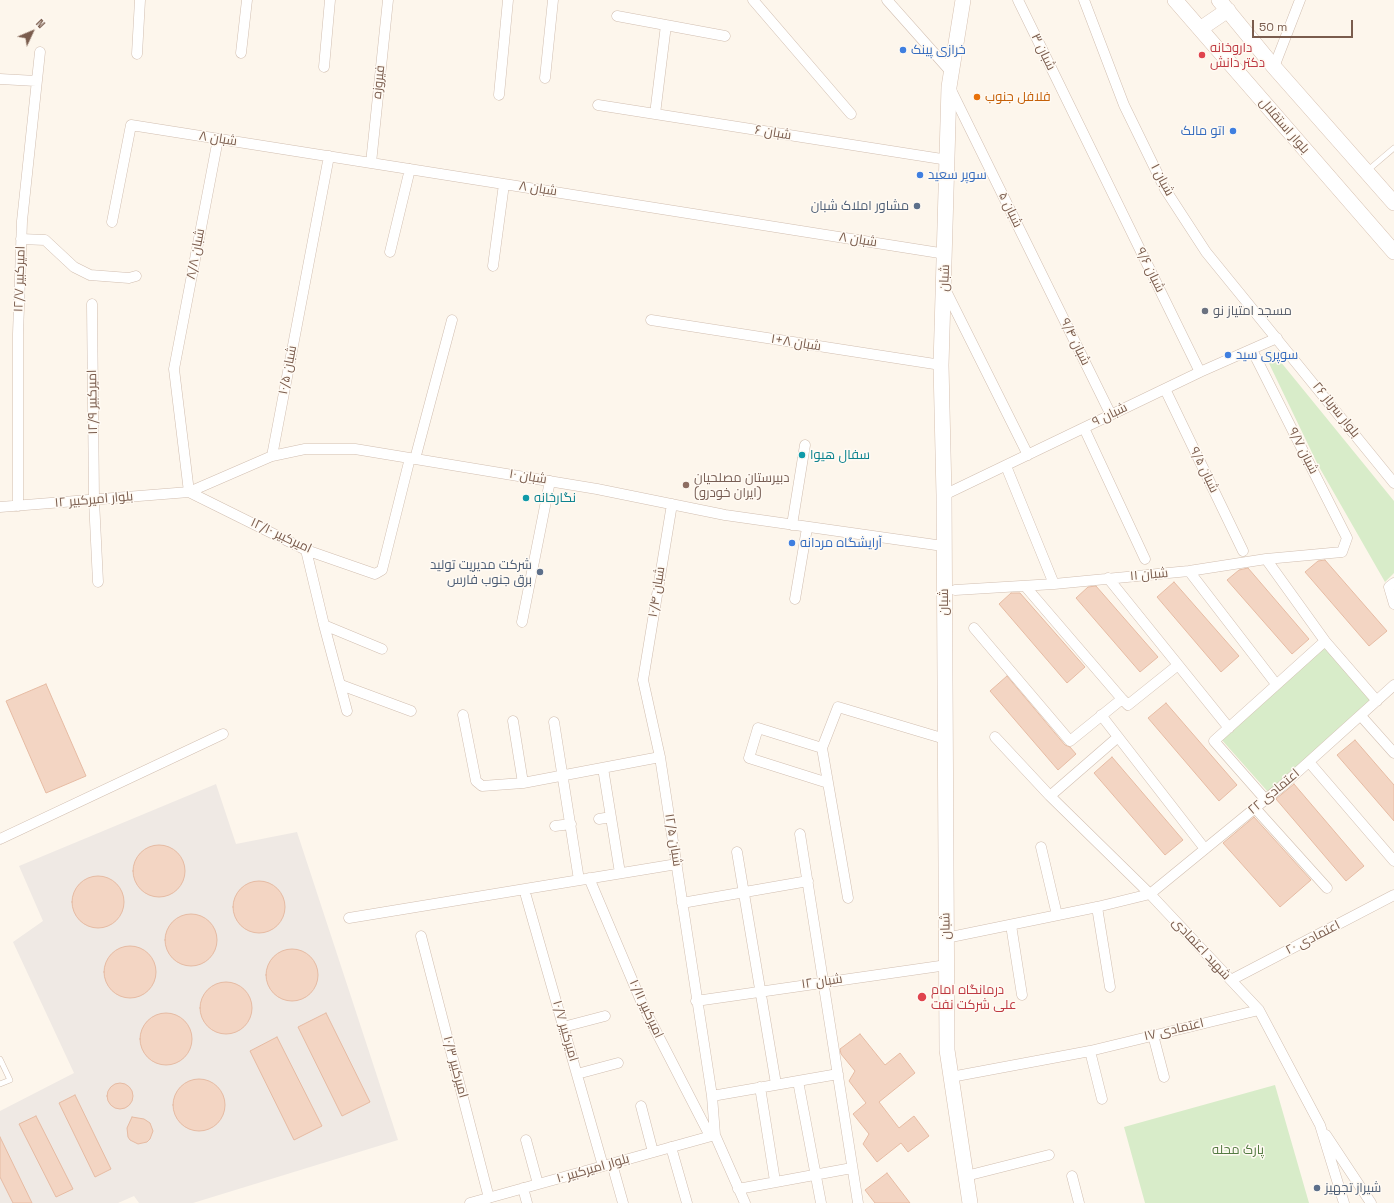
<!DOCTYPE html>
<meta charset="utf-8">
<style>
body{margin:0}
#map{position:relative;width:1394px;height:1203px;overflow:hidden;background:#fdf6ec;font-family:"Space Grotesk",sans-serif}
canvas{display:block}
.north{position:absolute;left:12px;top:12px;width:40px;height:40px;-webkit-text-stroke:3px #fffaf3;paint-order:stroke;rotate:46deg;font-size:11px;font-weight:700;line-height:16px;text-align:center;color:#7a5c4d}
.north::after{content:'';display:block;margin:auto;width:14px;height:18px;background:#7a5c4d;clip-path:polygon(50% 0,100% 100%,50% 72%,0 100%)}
.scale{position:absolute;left:1252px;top:20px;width:101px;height:18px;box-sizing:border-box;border:2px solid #7a5c4d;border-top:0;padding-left:5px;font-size:12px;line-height:14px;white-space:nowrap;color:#7a5c4d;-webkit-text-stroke:3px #fffaf3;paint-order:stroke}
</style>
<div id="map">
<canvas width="1394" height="1203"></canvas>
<div class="north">N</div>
<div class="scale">50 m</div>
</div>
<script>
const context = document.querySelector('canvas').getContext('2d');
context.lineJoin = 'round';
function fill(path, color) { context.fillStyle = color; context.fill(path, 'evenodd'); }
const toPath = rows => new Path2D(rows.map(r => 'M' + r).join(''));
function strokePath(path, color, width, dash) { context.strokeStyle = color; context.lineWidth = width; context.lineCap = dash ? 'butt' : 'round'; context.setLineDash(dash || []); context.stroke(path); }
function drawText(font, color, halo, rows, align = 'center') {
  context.font = font + ' "Space Grotesk",Cairo,sans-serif'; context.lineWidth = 3; context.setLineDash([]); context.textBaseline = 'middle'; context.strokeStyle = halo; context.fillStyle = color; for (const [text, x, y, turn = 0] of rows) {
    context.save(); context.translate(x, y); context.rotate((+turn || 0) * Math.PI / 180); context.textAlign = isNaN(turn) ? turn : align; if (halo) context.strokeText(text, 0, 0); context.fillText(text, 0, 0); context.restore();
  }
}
const industrial = toPath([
 [216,784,236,844,297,832,398,1140,193,1203,139,1203,134,1196,118,1203,0,1203,0,1111,74,1073,13,942,43,921,19,866]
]);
const green = toPath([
 [1271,350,1394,501,1394,573,1385,582,1318,465,1264,353],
 [1324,647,1371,700,1268,792,1221,739],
 [1275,1085,1309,1203,1145,1203,1124,1127]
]);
const building = toPath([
 [1325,560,1387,631,1369,646,1305,572,1318,561,1325,560],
 [1248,568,1309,639,1292,654,1227,580,1239,570,1248,568],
 [1174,582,1239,656,1221,672,1157,597,1174,582],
 [1096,586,1158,657,1140,672,1076,598,1088,587,1096,586],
 [1011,593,1020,593,1085,667,1067,683,999,604,1011,593],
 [1007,676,1065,745,1070,747,1076,754,1058,770,990,691,1007,676],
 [46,684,86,776,46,793,6,701,46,684],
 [1166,703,1237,785,1219,801,1148,718,1166,703],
 [1355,740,1394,785,1394,821,1337,755,1355,740],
 [1112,757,1183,840,1165,855,1094,773,1112,757],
 [1294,784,1364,866,1346,881,1276,799,1294,784],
 [1254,817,1311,880,1280,907,1223,843,1254,817],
 '133 871a26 26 0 1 1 52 0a26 26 0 1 1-52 0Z',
 '72 902a26 26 0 1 1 52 0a26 26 0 1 1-52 0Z',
 '233 907a26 26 0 1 1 52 0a26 26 0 1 1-52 0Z',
 '165 940a26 26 0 1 1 52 0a26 26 0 1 1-52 0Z',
 '104 972a26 26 0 1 1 52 0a26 26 0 1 1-52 0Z',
 '266 975a26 26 0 1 1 52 0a26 26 0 1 1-52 0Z',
 '200 1008a26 26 0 1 1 52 0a26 26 0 1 1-52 0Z',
 '140 1039a26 26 0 1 1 52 0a26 26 0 1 1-52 0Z',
 [326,1013,370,1102,342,1116,298,1027,326,1013],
 [860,1034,885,1065,900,1053,915,1073,879,1102,899,1128,914,1116,929,1136,908,1152,901,1143,877,1162,863,1144,869,1134,853,1114,866,1103,849,1081,855,1071,841,1054,840,1049,860,1034],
 [277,1037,322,1126,294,1140,250,1051,277,1037],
 '173 1105a26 26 0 1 1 52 0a26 26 0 1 1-52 0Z',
 '107 1096a13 13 0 1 1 26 0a13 13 0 1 1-26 0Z',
 [75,1095,111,1169,95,1177,59,1103,75,1095],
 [36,1116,73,1189,56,1197,19,1124,36,1116],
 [132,1117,144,1119,150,1123,153,1131,150,1139,147,1142,138,1144,130,1140,128,1137,127,1128,132,1117],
 [0,1137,32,1203,13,1203,0,1177,0,1137],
 [887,1173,910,1203,875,1203,865,1190,887,1173]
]);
const lane = toPath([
 [1367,171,1394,148],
 [0,1059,10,1080,0,1084]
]);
const street = toPath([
 [753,0,851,114],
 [887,0,951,72],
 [1018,0,1200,372],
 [1084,0,1124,105,1165,189,1206,252,1394,483],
 [617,16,725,36],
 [241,53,247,0],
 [137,54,140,0],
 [324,67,330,0],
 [1274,67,1300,0],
 [545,78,553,0],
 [0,79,36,81],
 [950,88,1111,415],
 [499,95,508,0],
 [598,105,948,160],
 [655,114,666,25],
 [371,163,388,0],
 [112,222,131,125,946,254],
 [21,239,45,240,74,267,90,275,129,278,136,276],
 [390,252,410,169],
 [493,266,504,184],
 [945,289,1028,455],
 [92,304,94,500,98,582],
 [651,320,941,365],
 [1165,389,1243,551],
 [1084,428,1145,559],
 [272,456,329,156],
 [415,459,452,320],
 [1006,466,1054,584],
 [189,492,174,369,218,139],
 [189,492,306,550,375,574,382,570,410,458],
 [944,495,1200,372,1277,338],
 [672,504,643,680,660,757,712,1096,715,1135,745,1203],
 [18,506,18,334,22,221,40,52],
 [0,507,189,492,272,456,305,449,355,449,597,489,725,515,943,546],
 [792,525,805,445],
 [306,550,324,625,347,711],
 [1266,559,1325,641,1377,701],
 [1189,571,1276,684],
 [1108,578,1229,728],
 [1394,583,1389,587,1394,604],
 [955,590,1054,584,1189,571,1266,559,1342,552,1347,538,1252,350],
 [795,599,807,528],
 [522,622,550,481],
 [324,625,382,649],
 [974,628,1070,741,1122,699,1025,586],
 [341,685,411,711],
 [1122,699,1128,705,1178,665],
 [463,715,476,781,482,786,523,783,660,757],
 [1101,715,1205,849],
 [1361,716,1394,753],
 [513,721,523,783],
 [554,722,579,880],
 [995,737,1050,796,1150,894,1259,1010,1320,1125,1344,1203],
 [822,748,758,728,749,758,828,783],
 [1309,762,1394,861],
 [603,768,620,873],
 [1050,796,1118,737],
 [1265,799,1214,741,1325,641],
 [1255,808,1327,888],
 [599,819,611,817],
 [555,826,571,824],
 [800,834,858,1203],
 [0,839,223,734],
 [1041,847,1057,915],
 [737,852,776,1084],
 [589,878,644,1008,710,1136],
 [526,896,603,1166],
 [848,898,822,748,838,707,945,739],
 [682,903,808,881],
 [1097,907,1110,987],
 [349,918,677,864],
 [1011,925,1022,995],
 [421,936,489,1198],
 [946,938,1097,907,1150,894,1282,786,1394,685],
 [1231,980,1394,895],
 [696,1001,947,965],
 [563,1027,605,1016],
 [1153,1035,1164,1077],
 [1090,1051,1102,1099],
 [577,1074,618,1063],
 [951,1077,1090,1051,1259,1010],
 [798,1081,821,1203],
 [760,1087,775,1181],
 [712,1096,838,1074],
 [641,1106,653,1152],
 [1326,1135,1371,1203],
 [526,1140,538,1184],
 [671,1147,687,1203],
 [612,1164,623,1203],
 [966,1176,1049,1155],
 [1072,1176,1079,1203],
 [523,1188,527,1203],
 [738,1189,852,1168],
 [470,1203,715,1135]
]);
const secondary = toPath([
 [963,0,949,87,941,365,944,495,947,1050,970,1203],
 [1175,0,1394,252],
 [1219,0,1274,67,1394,203],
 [1200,29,1228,10]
]);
const markers = [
 [903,50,4,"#3f7fe0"],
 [1202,55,4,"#e0444e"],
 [977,97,4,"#e8710a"],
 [1233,131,4,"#3f7fe0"],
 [920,175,4,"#3f7fe0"],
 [917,206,4,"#5c6f8a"],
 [1205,311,4,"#6b7280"],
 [1228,355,4,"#3f7fe0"],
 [802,455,4,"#0f9aa8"],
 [686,485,4,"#8d6e63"],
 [526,498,4,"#0f9aa8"],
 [792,543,4,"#3f7fe0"],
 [540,572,4,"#5c6f8a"],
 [922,997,5,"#e0444e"],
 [1317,1188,4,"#5c6f8a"]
];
const healthNames = [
 ["داروخانه",1210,48],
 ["دکتر دانش",1210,63],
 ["درمانگاه امام",931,990],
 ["علی شرکت نفت",931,1005]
];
const shopNames = [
 ["خرازی پینک",911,50],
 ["اتو مالک",1225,131,"right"],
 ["سوپر سعید",928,175],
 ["سوپری سید",1236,355],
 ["آرایشگاه مردانه",800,543]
];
const streetNames = [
 ["۳ شبان",1043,52,64],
 ["فیروزه",379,82,-84],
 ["بلوار استقلال",1284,126,49],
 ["۶ شبان",773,133,9],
 ["۸ شبان",218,139,9],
 ["۱ شبان",1162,180,62],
 ["۸ شبان",538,189,9],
 ["۵ شبان",1010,210,64],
 ["۸ شبان",858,240,9],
 ["۸/۸ شبان",196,254,-79],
 ["۹/۶ شبان",1150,270,64],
 ["شبان",945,278,-88],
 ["۱۲/۷ امیرکبیر",20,279,-88],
 ["۹/۴ شبان",1075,342,64],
 ["۱+۸ شبان",796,343,9],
 ["۱۰/۵ شبان",288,370,-79],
 ["۱۲/۹ امیرکبیر",93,402,-91],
 ["۲۶ بلوار سرباز",1336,410,51],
 ["۹ شبان",1110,415,-26],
 ["۹/۷ شبان",1303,451,63],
 ["۹/۵ شبان",1204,470,64],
 ["۱۰ شبان",528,477,9],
 ["۱۲ بلوار امیرکبیر",94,500,-5],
 ["۱۲/۱۰ امیرکبیر",281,536,25],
 ["۱۱ شبان",1149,575,-5],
 ["۱۰/۴ شبان",657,592,-81],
 ["شبان",944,602,-90],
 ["۲۲ اعتمادی",1274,792,-40],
 ["۱۲/۵ شبان",673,840,81],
 ["شبان",946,926,-91],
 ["۲۰ اعتمادی",1313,938,-27],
 ["شهید اعتمادی",1201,949,47],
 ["۱۲ شبان",822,982,-8],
 ["۱۰/۱۱ امیرکبیر",646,1009,65],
 ["۱۷ اعتمادی",1174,1030,-13],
 ["۱۰/۷ امیرکبیر",565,1031,74],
 ["۱۰/۳ امیرکبیر",455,1067,75],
 ["۱۰ بلوار امیرکبیر",593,1169,-16]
];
const foodNames = [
 ["فلافل جنوب",985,97]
];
const serviceNames = [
 ["مشاور املاک شبان",909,206],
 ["شرکت مدیریت تولید",532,565],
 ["برق جنوب فارس",532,580],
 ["شیراز تجهیز",1325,1188,"left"]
];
const worshipNames = [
 ["مسجد امتیاز نو",1213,311]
];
const cultureNames = [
 ["سفال هیوا",810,455],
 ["نگارخانه",534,498]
];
const educationNames = [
 ["دبیرستان مصلحیان",694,478],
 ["(ایران خودرو)",694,493]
];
const parkNames = [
 ["پارک محله",1238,1150]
];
fill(industrial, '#efe9e4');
fill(green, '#d8ecc9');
fill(building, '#f3d5c3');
strokePath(building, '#e6bba3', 1);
strokePath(lane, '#d1beb0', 6);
strokePath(street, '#d1beb0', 11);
strokePath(secondary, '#d6c0b0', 16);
strokePath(lane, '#fff', 5);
strokePath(street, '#fff', 10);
strokePath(secondary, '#fff', 15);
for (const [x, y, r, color] of markers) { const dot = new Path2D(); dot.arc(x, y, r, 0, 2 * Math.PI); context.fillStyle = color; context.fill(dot); strokePath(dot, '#fffaf3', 1.5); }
drawText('13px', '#be3a42', '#fffaf3', healthNames, 'left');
drawText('13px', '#366cbe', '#fffaf3', shopNames, 'left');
drawText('13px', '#7a5c4d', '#fffaf3', streetNames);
drawText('13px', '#c56008', '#fffaf3', foodNames, 'left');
drawText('13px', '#4e5e75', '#fffaf3', serviceNames, 'right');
drawText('13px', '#5b616d', '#fffaf3', worshipNames, 'left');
drawText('13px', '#0d838f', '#fffaf3', cultureNames, 'left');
drawText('13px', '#785e54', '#fffaf3', educationNames, 'left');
drawText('13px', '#537a41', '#fffaf3', parkNames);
</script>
